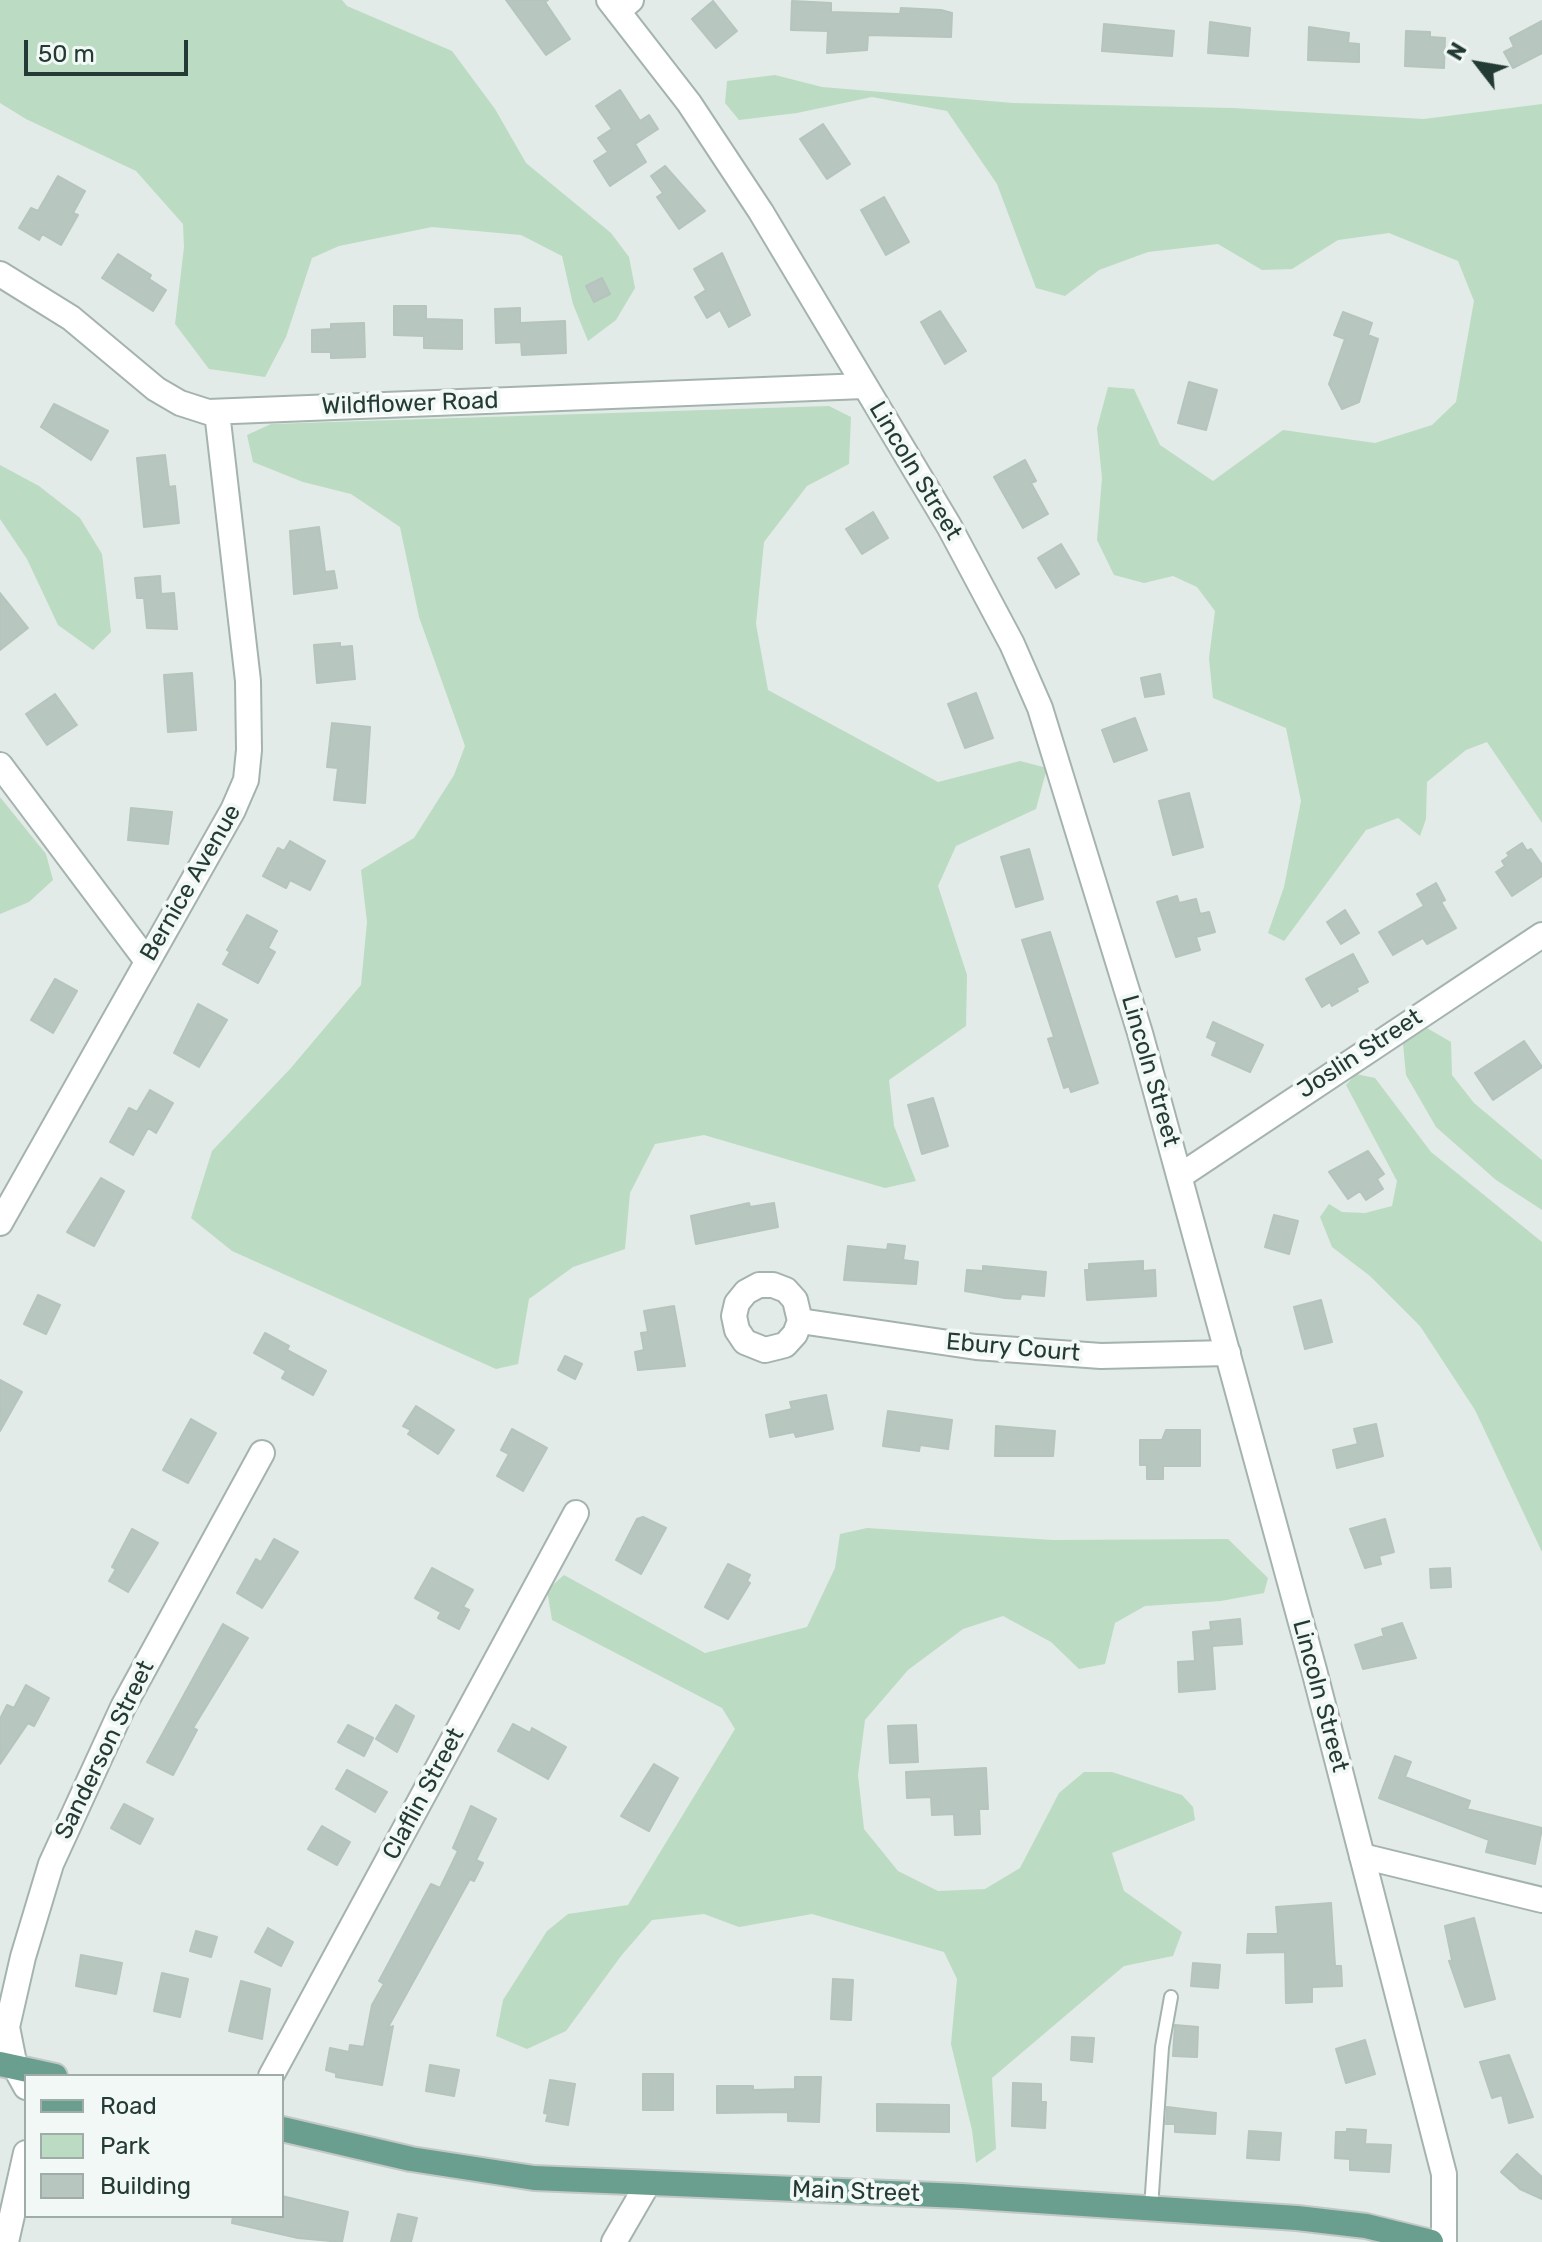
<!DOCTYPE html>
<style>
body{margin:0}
#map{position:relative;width:1542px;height:2242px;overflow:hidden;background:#e2ebe7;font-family:Rubik,sans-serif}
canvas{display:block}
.legend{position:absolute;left:24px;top:2074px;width:260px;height:144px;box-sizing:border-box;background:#f2f8f5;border:2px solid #9faca8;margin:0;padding:10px 14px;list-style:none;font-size:24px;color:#233b34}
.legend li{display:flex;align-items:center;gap:16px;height:40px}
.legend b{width:40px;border:2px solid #9faca8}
.north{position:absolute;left:1438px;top:24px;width:80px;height:80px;-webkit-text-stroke:6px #f2f8f5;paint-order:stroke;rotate:301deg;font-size:22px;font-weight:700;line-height:32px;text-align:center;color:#233b34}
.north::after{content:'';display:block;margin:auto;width:28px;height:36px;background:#233b34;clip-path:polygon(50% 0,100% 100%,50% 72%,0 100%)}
.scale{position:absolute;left:24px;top:40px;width:164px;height:36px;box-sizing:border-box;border:4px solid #233b34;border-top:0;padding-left:10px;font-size:24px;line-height:28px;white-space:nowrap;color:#233b34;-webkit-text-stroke:6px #f2f8f5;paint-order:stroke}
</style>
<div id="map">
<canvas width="1542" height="2242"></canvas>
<ul class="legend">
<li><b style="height:10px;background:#6a9e8e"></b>Road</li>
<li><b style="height:22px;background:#bcdbc3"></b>Park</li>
<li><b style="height:22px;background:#b8c6c0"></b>Building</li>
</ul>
<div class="north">N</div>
<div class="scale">50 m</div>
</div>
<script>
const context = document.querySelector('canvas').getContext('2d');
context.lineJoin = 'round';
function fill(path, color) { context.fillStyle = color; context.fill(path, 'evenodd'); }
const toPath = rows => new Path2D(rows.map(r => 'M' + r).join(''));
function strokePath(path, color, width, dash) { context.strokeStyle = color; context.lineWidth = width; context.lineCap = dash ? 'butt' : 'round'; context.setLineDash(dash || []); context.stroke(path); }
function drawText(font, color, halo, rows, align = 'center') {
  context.font = font + ' Rubik,sans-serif'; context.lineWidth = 8; context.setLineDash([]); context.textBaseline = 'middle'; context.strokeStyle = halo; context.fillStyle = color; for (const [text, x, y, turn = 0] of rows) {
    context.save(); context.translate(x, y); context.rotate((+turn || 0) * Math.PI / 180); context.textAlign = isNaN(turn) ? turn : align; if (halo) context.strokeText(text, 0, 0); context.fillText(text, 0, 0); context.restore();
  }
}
const green = toPath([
 [0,0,342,0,347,6,452,51,495,109,526,163,611,233,629,257,635,288,616,320,588,341,573,304,562,256,521,235,432,227,339,246,312,258,286,337,265,377,209,369,175,324,184,247,183,224,136,171,26,119,0,103],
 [775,75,822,87,1013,103,1232,108,1424,119,1542,104,1542,823,1487,742,1466,750,1427,782,1426,819,1420,836,1398,818,1366,830,1284,941,1268,933,1284,887,1301,801,1286,728,1213,698,1209,658,1215,611,1197,587,1173,576,1144,583,1114,575,1097,540,1102,478,1097,428,1108,387,1134,389,1160,445,1213,481,1283,430,1375,443,1432,425,1456,402,1474,301,1458,261,1389,233,1338,240,1292,269,1262,270,1218,244,1148,252,1099,270,1065,296,1036,288,997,184,947,111,872,97,797,113,739,120,725,103,727,81],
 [829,406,851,417,849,464,807,486,764,542,756,624,768,690,938,782,1020,761,1047,768,1036,809,956,846,938,886,967,975,966,1026,889,1080,894,1126,916,1181,885,1188,704,1135,655,1144,630,1193,625,1249,573,1267,529,1299,518,1364,496,1369,232,1251,191,1218,212,1151,290,1069,361,985,367,922,361,870,414,838,454,775,465,746,419,617,400,527,351,494,303,482,253,462,247,435,271,424],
 [0,465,39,486,80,518,102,554,111,632,93,650,58,625,27,559,0,519],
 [0,797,46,854,53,880,29,902,0,914],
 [1427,1028,1451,1042,1452,1075,1474,1103,1542,1160,1542,1210,1496,1180,1436,1127,1406,1075,1403,1044],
 [1356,1074,1375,1078,1431,1152,1542,1242,1542,1552,1475,1410,1420,1326,1370,1276,1332,1247,1320,1217,1329,1204,1342,1212,1365,1213,1392,1206,1397,1181,1346,1085],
 [867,1528,1053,1540,1228,1539,1268,1578,1264,1593,1221,1601,1145,1606,1115,1623,1105,1664,1079,1669,1051,1642,1003,1616,963,1629,908,1670,865,1720,858,1775,864,1829,898,1871,938,1891,985,1889,1020,1868,1059,1793,1084,1772,1112,1772,1182,1795,1193,1807,1195,1820,1112,1853,1124,1891,1182,1932,1173,1956,1124,1966,992,2078,996,2149,976,2163,972,2130,951,2044,957,1979,944,1952,812,1914,739,1927,704,1914,652,1920,621,1956,566,2031,527,2049,496,2036,503,2000,547,1931,568,1914,628,1905,735,1729,722,1708,552,1620,547,1590,564,1575,705,1653,807,1627,835,1568,840,1534]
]);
const building = toPath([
 [506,0,548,0,545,2,570,39,546,55,506,0],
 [713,1,737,31,716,48,692,19,713,1],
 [792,1,831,3,831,12,900,14,901,8,941,10,952,13,951,37,868,35,867,50,827,53,828,31,791,30,792,1],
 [1542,21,1542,53,1513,68,1504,52,1514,47,1510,38,1542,21],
 [1210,22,1250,28,1248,56,1208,53,1210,22],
 [1104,24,1174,31,1172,56,1102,51,1104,24],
 [1309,27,1349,33,1348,43,1359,44,1359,62,1308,60,1309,27],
 [1406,31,1430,32,1430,37,1445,38,1444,68,1405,66,1406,31],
 [620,90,640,121,649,115,658,129,635,144,646,162,610,186,594,161,608,152,598,138,612,129,596,106,620,90],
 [823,124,850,164,827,179,800,139,823,124],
 [665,166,705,211,679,229,657,197,663,193,651,176,665,166],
 [58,176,85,191,73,213,78,215,61,245,42,234,39,240,19,228,31,208,38,211,58,176],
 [884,197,909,242,886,255,861,210,884,197],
 [722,253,750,315,729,327,720,310,707,318,695,297,706,290,694,269,722,253],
 [118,254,151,275,149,279,166,290,153,311,102,278,118,254],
 [602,278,610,294,594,302,586,286,602,278],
 [394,306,426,306,426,319,462,320,462,349,424,348,424,336,394,335,394,306],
 [520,308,520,323,565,321,566,353,522,355,521,342,496,343,495,309,520,308],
 [940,311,966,351,945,364,921,322,940,311],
 [1343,312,1372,323,1368,335,1378,339,1359,402,1342,409,1329,384,1345,339,1334,335,1343,312],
 [364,323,365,357,331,358,331,352,312,352,312,330,331,329,331,324,364,323],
 [1189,382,1217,390,1206,430,1178,423,1189,382],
 [54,404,108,431,91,460,41,427,54,404],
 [165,455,169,487,175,486,179,523,144,527,137,458,165,455],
 [1025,460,1036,481,1031,483,1048,514,1023,528,994,477,1025,460],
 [873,512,888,538,862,554,846,529,873,512],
 [319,527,325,572,334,571,337,588,294,594,290,531,319,527],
 [1061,544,1079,574,1056,588,1038,558,1061,544],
 [160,576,161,594,174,593,177,629,147,628,144,598,137,598,135,578,160,576],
 [0,593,28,628,0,650,0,593],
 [340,643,340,647,352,646,355,679,317,683,314,645,340,643],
 [192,673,196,730,168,732,164,675,192,673],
 [1160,674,1164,694,1145,697,1141,678,1160,674],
 [976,693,993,738,965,748,948,704,976,693],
 [55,694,77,725,47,745,26,714,55,694],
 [1135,718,1147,750,1114,762,1102,730,1135,718],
 [332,723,370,727,365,803,334,800,338,768,327,767,332,723],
 [1189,793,1203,847,1173,855,1159,801,1189,793],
 [131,808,172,812,168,844,128,840,131,808],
 [290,841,325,861,310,890,290,880,286,888,263,876,278,848,284,851,290,841],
 [1522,843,1527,851,1531,849,1542,865,1542,876,1512,896,1496,872,1505,866,1502,861,1509,856,1507,853,1522,843],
 [1029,849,1043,899,1016,907,1001,857,1029,849],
 [1436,883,1445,900,1441,902,1456,928,1427,944,1423,938,1393,955,1379,932,1424,906,1417,894,1436,883],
 [1177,896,1179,903,1196,899,1200,914,1209,912,1215,932,1196,937,1200,950,1176,957,1157,902,1177,896],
 [1345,910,1359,933,1341,944,1327,922,1345,910],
 [247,915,277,931,268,948,275,952,258,983,223,964,230,952,227,950,247,915],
 [1050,932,1098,1083,1071,1092,1069,1086,1064,1088,1048,1039,1054,1037,1022,940,1050,932],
 [1353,954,1368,982,1356,988,1358,991,1332,1006,1330,1002,1322,1007,1306,979,1353,954],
 [55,979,77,991,53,1033,31,1020,55,979],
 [198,1004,227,1020,199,1067,174,1053,198,1004],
 [1213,1022,1263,1045,1250,1072,1212,1055,1217,1042,1207,1037,1213,1022],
 [1524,1041,1542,1067,1493,1100,1475,1073,1524,1041],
 [150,1090,173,1103,156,1133,148,1128,133,1155,110,1142,129,1108,137,1112,150,1090],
 [933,1098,948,1146,922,1154,908,1105,933,1098],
 [1368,1151,1384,1174,1377,1179,1383,1189,1366,1200,1360,1191,1348,1199,1329,1172,1368,1151],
 [101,1178,124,1191,94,1246,67,1232,101,1178],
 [749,1203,750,1207,774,1203,778,1227,696,1244,691,1216,749,1203],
 [1274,1215,1298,1221,1289,1254,1265,1247,1274,1215],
 [888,1244,905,1246,903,1260,918,1262,916,1284,844,1280,848,1246,887,1250,888,1244],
 [1143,1261,1143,1271,1155,1270,1156,1296,1087,1300,1085,1270,1089,1270,1089,1264,1143,1261],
 [983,1266,1046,1272,1044,1296,1021,1294,1020,1299,1005,1298,965,1291,967,1270,983,1271,983,1266],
 [38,1295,60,1305,46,1334,24,1324,38,1295],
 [1321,1300,1332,1342,1305,1349,1294,1307,1321,1300],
 [674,1306,685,1366,638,1370,635,1352,644,1350,641,1333,648,1332,644,1311,674,1306],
 [265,1333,289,1346,287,1350,326,1371,313,1395,282,1378,286,1371,254,1353,265,1333],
 [565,1356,582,1364,575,1379,558,1370,565,1356],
 [0,1380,22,1392,0,1431,0,1380],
 [826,1395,833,1429,796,1437,794,1432,770,1437,766,1415,792,1409,790,1402,826,1395],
 [416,1406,454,1430,438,1454,408,1434,411,1430,403,1426,416,1406],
 [888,1411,952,1420,948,1449,920,1445,919,1451,883,1446,888,1411],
 [191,1419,216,1433,188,1483,163,1470,191,1419],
 [1376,1424,1383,1456,1337,1468,1333,1450,1358,1444,1354,1429,1376,1424],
 [996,1426,1055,1431,1053,1456,995,1456,996,1426],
 [512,1429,547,1448,523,1491,497,1476,509,1454,501,1450,512,1429],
 [1166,1430,1200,1430,1200,1466,1163,1466,1163,1479,1147,1479,1147,1465,1140,1465,1140,1440,1162,1440,1166,1430],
 [643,1517,666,1528,641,1574,616,1560,637,1519,643,1517],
 [1385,1519,1394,1552,1379,1556,1381,1564,1365,1568,1350,1529,1385,1519],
 [132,1529,158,1543,128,1592,109,1581,116,1569,112,1567,132,1529],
 [274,1539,298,1552,262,1608,237,1593,256,1559,261,1562,274,1539],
 [728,1564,750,1575,747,1581,750,1583,728,1619,705,1607,728,1564],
 [432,1568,473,1590,463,1607,469,1610,459,1629,438,1618,441,1612,415,1598,432,1568],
 [1450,1568,1451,1587,1431,1588,1430,1569,1450,1568],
 [1240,1619,1242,1644,1212,1646,1215,1689,1179,1692,1178,1662,1195,1661,1193,1632,1211,1630,1210,1622,1240,1619],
 [1402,1623,1416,1658,1363,1669,1355,1645,1384,1636,1382,1629,1402,1623],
 [223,1624,248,1638,193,1728,197,1730,173,1775,147,1762,223,1624],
 [26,1685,49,1698,34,1726,28,1723,0,1764,0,1719,7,1705,14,1708,26,1685],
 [396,1705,414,1716,397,1752,376,1739,396,1705],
 [513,1724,530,1733,532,1728,566,1747,548,1779,498,1751,513,1724],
 [348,1725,373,1738,364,1756,338,1742,348,1725],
 [916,1725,918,1762,890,1763,888,1726,916,1725],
 [1395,1756,1411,1762,1405,1777,1470,1801,1467,1809,1542,1828,1535,1864,1486,1852,1489,1840,1379,1798,1395,1756],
 [654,1764,678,1778,649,1831,621,1816,654,1764],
 [986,1768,988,1809,979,1809,980,1834,955,1835,954,1814,932,1815,931,1797,907,1798,906,1772,986,1768],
 [347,1770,387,1792,375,1812,336,1789,347,1770],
 [124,1804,153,1819,140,1844,111,1828,124,1804],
 [471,1806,496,1819,476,1860,483,1863,474,1881,470,1879,387,2029,393,2026,382,2085,336,2077,336,2073,326,2070,330,2048,349,2052,350,2045,364,2047,372,2005,384,1984,379,1981,431,1884,440,1888,458,1851,453,1848,471,1806],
 [322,1826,350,1842,337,1865,308,1849,322,1826],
 [1331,1903,1335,1966,1341,1966,1342,1986,1312,1987,1312,2002,1286,2003,1285,1952,1247,1953,1248,1934,1278,1934,1276,1907,1331,1903],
 [1474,1918,1495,1999,1465,2007,1449,1961,1452,1960,1445,1926,1474,1918],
 [268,1928,293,1942,281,1966,255,1952,268,1928],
 [196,1931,217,1937,211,1957,190,1951,196,1931],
 [81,1955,122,1963,116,1994,76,1986,81,1955],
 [1193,1963,1220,1965,1218,1988,1191,1986,1193,1963],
 [162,1973,188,1979,180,2017,154,2011,162,1973],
 [833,1979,853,1980,851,2020,831,2019,833,1979],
 [241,1981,270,1989,262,2039,229,2031,241,1981],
 [1175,2025,1198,2027,1197,2057,1173,2056,1175,2025],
 [1072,2037,1094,2038,1092,2062,1071,2060,1072,2037],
 [1365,2040,1375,2074,1346,2083,1336,2049,1365,2040],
 [1509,2055,1533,2117,1509,2123,1502,2095,1492,2098,1480,2062,1509,2055],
 [430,2065,459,2070,454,2096,426,2091,430,2065],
 [643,2074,673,2074,673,2110,643,2110,643,2074],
 [795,2077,821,2077,819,2122,788,2121,788,2112,717,2113,717,2086,753,2086,753,2090,795,2089,795,2077],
 [550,2080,575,2084,568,2125,546,2121,548,2114,544,2113,550,2080],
 [1013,2083,1041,2084,1041,2102,1046,2102,1045,2128,1012,2126,1013,2083],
 [877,2104,949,2105,949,2132,877,2131,877,2104],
 [1167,2107,1216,2113,1215,2134,1175,2132,1175,2124,1166,2124,1167,2107],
 [1347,2129,1366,2130,1365,2144,1391,2145,1389,2172,1350,2170,1350,2159,1335,2158,1336,2132,1347,2132,1347,2129],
 [1249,2131,1281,2133,1279,2160,1247,2158,1249,2131],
 [1517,2154,1542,2177,1542,2199,1520,2189,1501,2172,1517,2154],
 [282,2196,348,2212,342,2242,298,2238,232,2223,233,2216,282,2216,282,2196],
 [398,2214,417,2218,411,2242,391,2242,398,2214]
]);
const service = toPath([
 [1151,2208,1162,2047,1171,1997]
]);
const minor = toPath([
 [618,11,631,0],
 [0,274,71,318,156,389,180,403,208,412,864,386],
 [0,765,147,961],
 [0,1223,233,810,246,780,249,750,248,681,217,412],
 [800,1321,795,1334,785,1345,765,1350,745,1342,737,1330,734,1316,737,1303,746,1292,759,1285,773,1285,786,1290,795,1300,800,1321,976,1347,1101,1356,1228,1353],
 [1362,1856,1542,1900],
 [271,2076,576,1513],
 [26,2087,15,2067,7,2027,23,1957,51,1864,123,1707,262,1453],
 [6,2242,26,2153]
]);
const tertiary = toPath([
 [609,0,689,103,761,212,949,526,1012,644,1040,708,1140,1033,1314,1670,1444,2174,1444,2242],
 [1180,1176,1542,935],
 [614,2242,647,2185]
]);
const primary = toPath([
 [0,2064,55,2076],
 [282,2129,411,2159,534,2178,961,2196,1297,2218,1366,2226,1431,2242]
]);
const streetNames = [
 ["Wildflower Road",410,404,-2],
 ["Lincoln Street",915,471,59],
 ["Bernice Avenue",191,883,-60],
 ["Joslin Street",1360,1054,-33],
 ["Lincoln Street",1150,1071,74],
 ["Ebury Court",1013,1348,5],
 ["Lincoln Street",1320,1696,75],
 ["Sanderson Street",105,1750,-64],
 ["Claflin Street",424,1794,-62],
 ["Main Street",856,2192,2]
];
fill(green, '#bcdbc3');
fill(building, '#b8c6c0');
strokePath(building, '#b5c4bd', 2);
strokePath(service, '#a5b3ae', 16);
strokePath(minor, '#a5b3ae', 28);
strokePath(tertiary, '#a5b3ae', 28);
strokePath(primary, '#c1c8c6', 28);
strokePath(service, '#fff', 12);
strokePath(minor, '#fff', 24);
strokePath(tertiary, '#fff', 24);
strokePath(primary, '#6a9e8e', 24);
drawText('24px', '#233b34', '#f2f8f5', streetNames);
</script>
